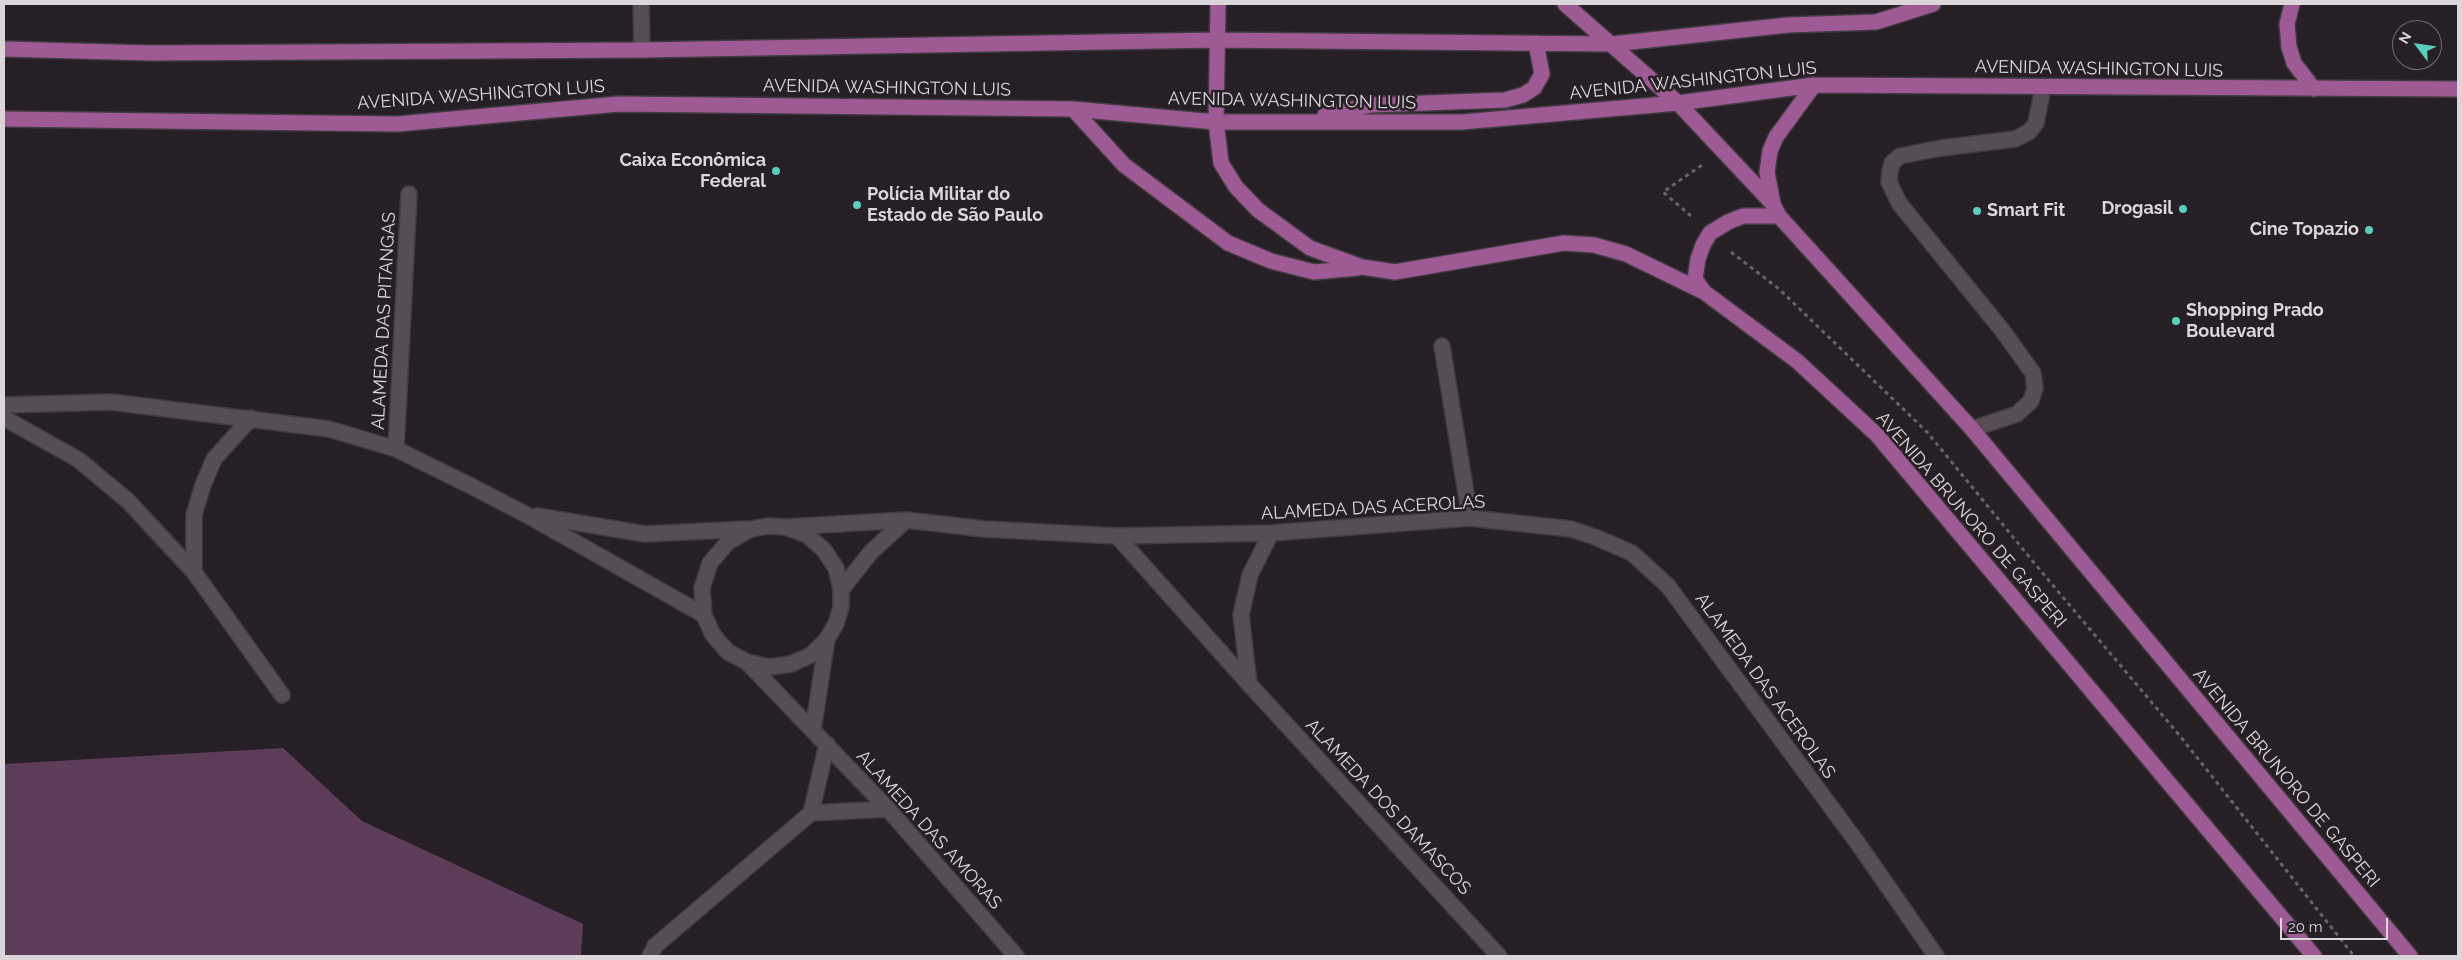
<!DOCTYPE html>
<meta charset="utf-8">
<style>
body{margin:0}
#map{position:relative;width:2462px;height:960px;overflow:hidden;background:#271f26;font-family:Raleway,sans-serif}
canvas{display:block}
.frame{position:absolute;inset:0;border:5px solid #dbd6da;pointer-events:none}
.north{position:absolute;left:2392px;top:20px;width:50px;height:50px;box-sizing:border-box;background:#271f26;border:1px solid #6f686e;border-radius:50%;rotate:301deg;font-size:14px;font-weight:700;line-height:20px;text-align:center;color:#dbd6da}
.north::after{content:'';display:block;margin:auto;width:18px;height:22px;background:#5acebc;clip-path:polygon(50% 0,100% 100%,50% 72%,0 100%)}
.scale{position:absolute;left:2280px;top:918px;width:108px;height:22px;box-sizing:border-box;border:2px solid #dbd6da;border-top:0;padding-left:6px;font-size:15px;line-height:18px;white-space:nowrap;color:#dbd6da;-webkit-text-stroke:4px #271f26;paint-order:stroke}
</style>
<div id="map">
<canvas width="2462" height="960"></canvas>
<div class="frame"></div>
<div class="north">N</div>
<div class="scale">20 m</div>
</div>
<script>
const context = document.querySelector('canvas').getContext('2d');
context.lineJoin = 'round';
function fill(path, color) { context.fillStyle = color; context.fill(path, 'evenodd'); }
const toPath = rows => new Path2D(rows.map(r => 'M' + r).join(''));
function strokePath(path, color, width, dash) { context.strokeStyle = color; context.lineWidth = width; context.lineCap = dash ? 'butt' : 'round'; context.setLineDash(dash || []); context.stroke(path); }
function drawText(font, color, halo, rows, align = 'center') {
  context.font = font + ' Raleway,sans-serif'; context.lineWidth = 5; context.setLineDash([]); context.textBaseline = 'middle'; context.strokeStyle = halo; context.fillStyle = color; for (const [text, x, y, turn = 0] of rows) {
    context.save(); context.translate(x, y); context.rotate((+turn || 0) * Math.PI / 180); context.textAlign = isNaN(turn) ? turn : align; if (halo) context.strokeText(text, 0, 0); context.fillText(text, 0, 0); context.restore();
  }
}
const green = toPath([
 [283,748,362,821,583,924,581,956,4,956,4,764]
]);
const path = toPath([
 [1691,216,1663,192,1702,165],
 [1731,252,1779,289,1927,432,2040,570,2180,736,2354,956]
]);
const minor = toPath([
 [641,4,642,50],
 [1442,346,1470,518],
 [4,405,111,402,329,429,396,449,473,487,525,514,704,615],
 [4,418,79,460,128,501,194,572,282,695],
 [1972,429,2017,414,2031,401,2035,388,2033,373,2002,330,1899,203,1889,182,1890,171,1892,163,1900,156,1941,148,2015,139,2029,132,2036,123,2043,87],
 [396,449,409,194],
 [537,516,645,534,747,529],
 [786,527,906,520,984,529,1117,536,1271,533,1470,518,1571,529,1595,537,1632,553,1668,586,1859,845,1936,956],
 [1117,536,1249,684,1499,956],
 [194,572,194,515,203,485,214,459,251,418],
 [841,590,871,552,906,520],
 [747,662,888,809,1016,956],
 [1249,684,1241,615,1250,575,1271,533],
 [813,730,827,639,836,624,841,607,841,590,836,568,824,550,807,535,786,527,768,526,751,529,728,542,710,563,702,588,704,615,713,635,728,652,747,662,769,667,791,664,811,655,827,639],
 [811,813,888,809],
 [650,956,655,946,811,813,827,744]
]);
const major = toPath([
 [1218,4,1216,122,1221,163,1236,187,1258,210,1310,248,1362,267,1395,272,1564,243,1594,245,1626,254,1704,292,1797,361,1877,435,2314,956],
 [1565,4,1678,103,1773,204,1779,216,1972,429,2410,956],
 [2292,4,2287,24,2289,47,2294,63,2314,89],
 [4,49,151,53,642,50,1216,40,1612,44,1788,25,1876,22,1933,4],
 [1073,109,1124,165,1228,243,1271,261,1314,272,1358,268],
 [1325,115,1371,105,1505,100,1523,95,1534,88,1542,74,1536,43],
 [4,119,397,124,619,104,1073,109,1216,122,1462,122,1678,103,1814,85,2458,89],
 [1773,204,1767,172,1770,151,1776,137,1814,85],
 [1704,292,1695,279,1698,259,1703,245,1710,233,1728,222,1743,216,1779,216]
]);
const markers = [
 [776,171,5,"#5acebc"],
 [857,205,5,"#5acebc"],
 [2183,209,5,"#5acebc"],
 [1977,211,5,"#5acebc"],
 [2369,230,5,"#5acebc"],
 [2176,321,5,"#5acebc"]
];
const streetNames = [
 ["AVENIDA WASHINGTON LUIS",2099,69,1],
 ["AVENIDA WASHINGTON LUIS",1693,81,-6],
 ["AVENIDA WASHINGTON LUIS",887,88,1],
 ["AVENIDA WASHINGTON LUIS",481,95,-4],
 ["AVENIDA WASHINGTON LUIS",1292,101,1],
 ["ALAMEDA DAS PITANGAS",384,321,-87],
 ["ALAMEDA DAS ACEROLAS",1373,508,-3],
 ["AVENIDA BRUNORO DE GASPERI",1971,520,49],
 ["ALAMEDA DAS ACEROLAS",1765,686,54],
 ["AVENIDA BRUNORO DE GASPERI",2286,778,50],
 ["ALAMEDA DOS DAMASCOS",1388,807,47],
 ["ALAMEDA DAS AMORAS",929,830,48]
];
const poiNames = [
 ["Caixa Econômica",766,161],
 ["Federal",766,182],
 ["Polícia Militar do",867,195,"left"],
 ["Estado de São Paulo",867,216,"left"],
 ["Drogasil",2173,209],
 ["Smart Fit",1987,211,"left"],
 ["Cine Topazio",2359,230],
 ["Shopping Prado",2186,311,"left"],
 ["Boulevard",2186,332,"left"]
];
fill(green, '#5c3c57');
strokePath(minor, '#413a40', 18);
strokePath(major, '#413a40', 18);
strokePath(path, '#686267', 3, [4, 4]);
strokePath(minor, '#574d55', 15);
strokePath(major, '#9d5a95', 15);
for (const [x, y, r, color] of markers) { const dot = new Path2D(); dot.arc(x, y, r, 0, 2 * Math.PI); context.fillStyle = color; context.fill(dot); strokePath(dot, '#271f26', 2); }
drawText('18px', '#dbd6da', '#271f26', streetNames);
drawText('bold 18px', '#dbd6da', '#271f26', poiNames, 'right');
</script>
